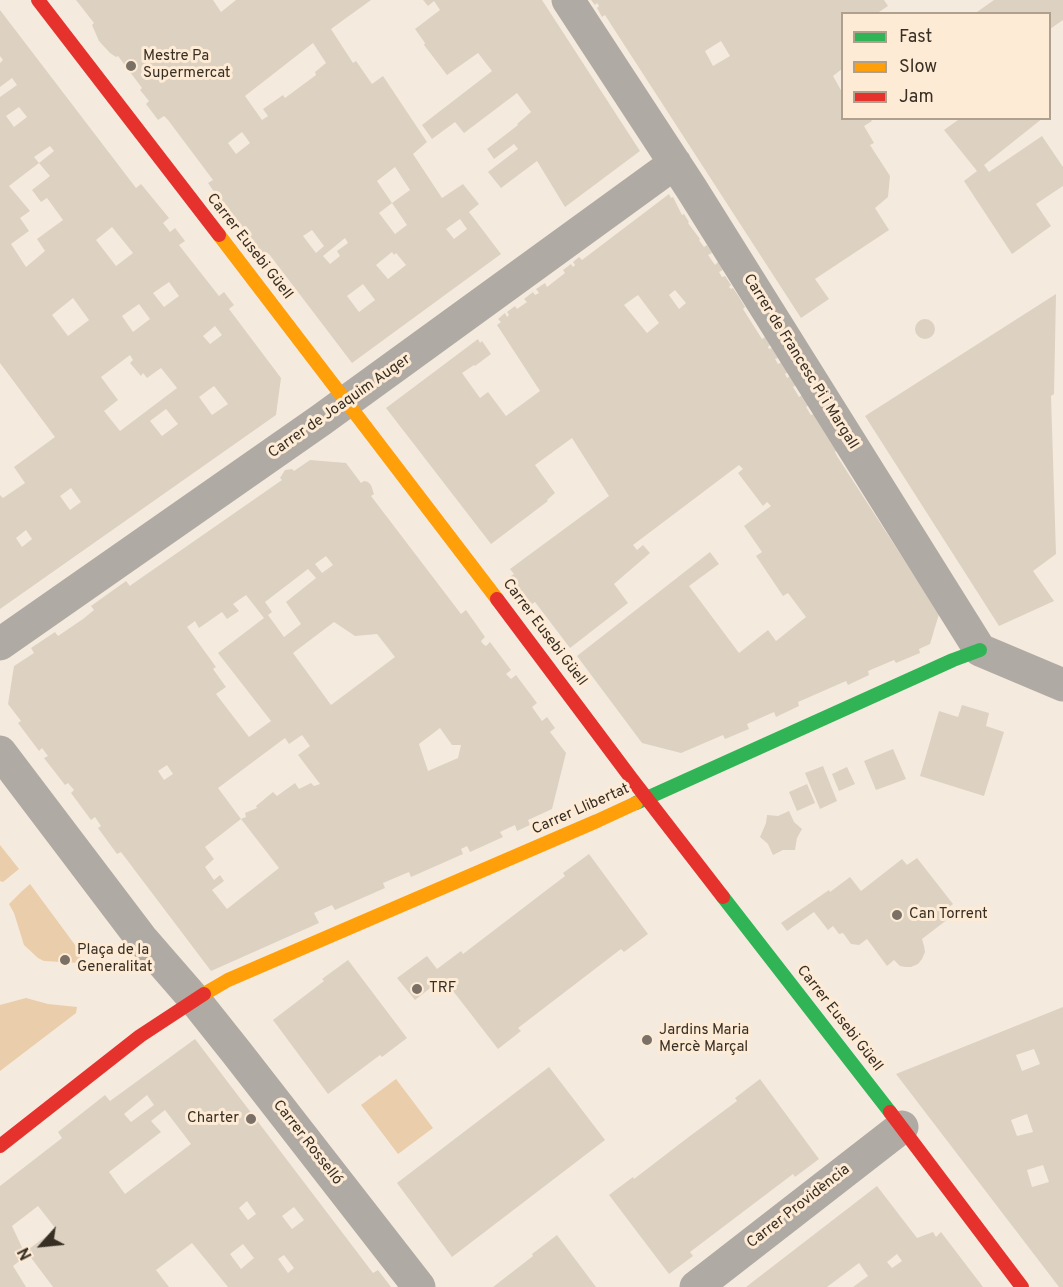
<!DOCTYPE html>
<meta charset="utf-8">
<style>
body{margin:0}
#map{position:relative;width:1063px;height:1287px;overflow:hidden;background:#f5eade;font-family:Overpass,sans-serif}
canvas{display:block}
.legend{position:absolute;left:841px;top:12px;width:210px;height:108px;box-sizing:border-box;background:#feebd5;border:2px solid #afa08e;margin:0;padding:8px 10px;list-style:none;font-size:18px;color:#382f24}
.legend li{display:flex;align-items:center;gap:12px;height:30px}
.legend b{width:30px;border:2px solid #afa08e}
.north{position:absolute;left:12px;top:1215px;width:60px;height:60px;-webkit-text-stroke:4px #feebd5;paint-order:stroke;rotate:243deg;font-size:16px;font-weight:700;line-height:24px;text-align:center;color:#382f24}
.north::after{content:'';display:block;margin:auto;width:21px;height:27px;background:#382f24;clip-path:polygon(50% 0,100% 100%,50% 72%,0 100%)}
</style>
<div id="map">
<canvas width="1063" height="1287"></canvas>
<ul class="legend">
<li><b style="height:8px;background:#30b455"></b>Fast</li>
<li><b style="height:8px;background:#ff9f0a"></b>Slow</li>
<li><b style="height:8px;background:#e5322d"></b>Jam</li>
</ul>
<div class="north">N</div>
</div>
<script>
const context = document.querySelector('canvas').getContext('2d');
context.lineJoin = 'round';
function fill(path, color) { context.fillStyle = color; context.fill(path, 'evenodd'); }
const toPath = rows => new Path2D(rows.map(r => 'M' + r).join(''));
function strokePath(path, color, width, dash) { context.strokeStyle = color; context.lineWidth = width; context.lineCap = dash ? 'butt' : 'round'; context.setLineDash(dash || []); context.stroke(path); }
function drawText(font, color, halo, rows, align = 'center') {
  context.font = font + ' Overpass,sans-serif'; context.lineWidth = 6; context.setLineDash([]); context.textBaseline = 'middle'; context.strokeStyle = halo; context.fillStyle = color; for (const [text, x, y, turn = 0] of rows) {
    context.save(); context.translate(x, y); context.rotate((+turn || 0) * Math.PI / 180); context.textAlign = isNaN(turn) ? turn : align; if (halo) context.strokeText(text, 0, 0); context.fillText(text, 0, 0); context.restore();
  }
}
const green = toPath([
 [0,845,19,869,3,882,0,881],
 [30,884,81,953,81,963,44,961,38,958,24,945,14,913,9,904,21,892],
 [26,998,48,1004,77,1007,76,1013,0,1071,0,1005],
 [396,1079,433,1128,398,1154,361,1105]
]);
const building = toPath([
 [76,0,213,0,221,12,236,0,371,0,331,29,353,63,356,61,372,84,383,76,427,142,413,154,442,198,463,184,479,204,469,212,501,254,352,363,269,254,264,258,224,202,222,203,208,183,213,180,168,120,164,116,158,120,146,104,149,101,140,90,142,88,118,56,116,57,110,53,99,41,92,25,94,23],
 [313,43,326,63,315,72,316,75,285,98,283,95,263,109,268,116,262,120,245,96],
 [242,132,250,143,236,154,228,143],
 [395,167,410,190,392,203,377,181],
 [392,203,407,225,395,234,379,213],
 [460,219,467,229,454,239,446,229],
 [312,230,324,246,316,253,303,236],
 [345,238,348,243,337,251,340,256,330,264,323,256],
 [392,252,394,255,396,253,406,265,388,279,376,265],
 [363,284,375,300,359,312,347,296],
 [423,0,542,0,640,151,565,207,537,161,501,188,488,172,518,149,514,144,494,159,487,149,518,125,517,124,531,112,517,93,464,133,455,122,432,139,422,125,492,71,478,53,447,75,424,45,425,43,415,29,440,10,434,1,428,6],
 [591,0,884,0,888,6,876,14,842,14,842,69,833,76,842,92,842,118,870,118,872,121,864,126,874,143,870,145,890,176,888,197,875,208,889,230,815,279,829,299,801,318,612,26,605,15,602,17,597,8,599,6,597,3,595,5],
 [721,41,730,56,713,66,705,51],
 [994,0,1063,0,1063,20,1050,29,1050,14,978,14,977,12],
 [0,10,136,188,141,184,169,218,163,223,170,232,175,228,185,241,179,245,182,249,219,296,224,292,234,305,229,309,281,378,276,415,0,609,0,495,3,498,25,483,14,467,55,437,0,363,0,97,17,85,12,78,0,87,0,63,3,60,0,56],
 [19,107,27,117,14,127,6,116],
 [50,146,54,151,39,163,34,157],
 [39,163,50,176,32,190,41,202,47,198,63,220,37,239,45,251,26,267,11,244,29,231,20,218,30,211,9,186],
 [112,227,133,253,116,266,96,240],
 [169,282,179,296,164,307,153,293],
 [73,298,89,320,68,336,52,315],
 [139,304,150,319,133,332,122,316],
 [215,326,222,335,210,344,203,336],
 [130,355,133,360,130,363,141,376,143,373,147,378,161,368,177,388,120,431,104,411,118,400,101,377],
 [214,386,228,404,212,415,199,397],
 [166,409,178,424,162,436,150,421],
 [71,488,81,502,70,510,60,496],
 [26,530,32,539,22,547,16,538],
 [957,118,1043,118,984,165,989,172,1042,136,1063,167,1063,186,1036,204,1051,226,1012,254,964,181,977,171,944,130,958,120],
 [669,194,671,198,673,197,682,215,684,214,689,222,688,223,700,239,699,240,704,247,707,245,712,253,708,255,715,265,718,262,723,270,719,272,722,277,725,276,731,285,729,287,731,289,733,288,739,297,736,300,739,297,745,307,743,309,762,339,765,337,770,345,768,347,769,349,772,348,778,358,775,359,778,364,782,362,788,372,785,374,787,378,790,376,796,385,793,387,799,397,802,395,809,405,806,407,811,415,814,414,837,450,835,452,837,456,939,614,930,644,919,649,920,653,896,663,894,660,868,671,869,675,848,685,846,681,798,702,799,706,776,717,774,712,747,724,749,729,725,739,723,735,681,753,642,743,577,656,710,552,719,564,689,586,739,653,768,630,776,641,806,617,788,593,783,596,756,556,762,552,744,526,771,506,767,502,763,506,738,473,743,469,739,465,633,545,637,550,643,545,650,553,614,584,628,603,570,648,535,602,529,606,508,578,514,574,510,569,609,496,572,438,535,465,555,493,547,500,548,501,491,544,386,408,478,339,480,343,482,341,491,354,475,366,474,365,462,373,480,398,488,392,506,416,540,391,497,325,501,322,498,319,505,313,507,317,509,315,507,312,515,306,517,309,527,302,524,299,533,292,535,295,539,293,536,289,545,283,547,287,565,273,563,270,571,264,573,267,575,265,573,262,579,257,582,260],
 [675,290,686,303,679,309,669,295],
 [638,295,659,323,647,333,624,305],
 [1056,294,1054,394,1051,396,1056,554,1033,571,1054,601,999,626,865,416],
 '915 329a10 10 0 1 1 20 0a10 10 0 1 1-20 0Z',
 [310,460,346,463,361,483,364,481,368,482,371,485,374,494,371,496,461,614,466,610,485,637,481,641,483,644,486,646,490,642,511,670,506,674,511,679,516,675,537,703,532,707,542,721,547,717,555,728,550,732,566,753,552,809,528,820,530,825,517,831,515,825,500,832,503,837,470,852,467,846,461,849,463,854,411,877,409,872,390,880,383,883,385,888,335,910,332,905,314,913,319,923,211,971,121,852,117,854,98,828,101,826,95,817,91,820,71,793,74,790,68,783,65,785,44,758,48,756,42,748,39,751,18,723,21,721,8,704,14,666,34,653,31,648,55,632,58,636,83,619,94,610,91,606,126,581,130,586,131,585,282,480,280,478,285,470,292,469,294,471],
 [326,556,333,565,322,573,315,564],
 [308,569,316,578,286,602,301,624,284,637,268,615,272,612,265,602],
 [246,595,264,618,218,653,271,721,249,737,216,694,226,687,213,669,216,667,187,627,195,621,199,628,222,612,227,619,239,611,233,604],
 [334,622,355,636,377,634,395,657,331,705,293,653],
 [440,728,452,745,461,745,458,758,428,771,419,744],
 [302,735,310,746,298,755,320,784,314,786,311,783,299,789,295,783,277,796,273,792,256,806,257,808,245,813,246,817,241,819,279,868,227,909,212,890,224,881,220,875,214,880,205,867,214,859,205,847,241,819,218,788,285,738,289,744],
 [167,765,173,774,164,780,158,771],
 [962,705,989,713,986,726,1004,732,984,796,920,776,939,711,958,717],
 [893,749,906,779,876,790,864,761],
 [823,766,837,801,820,809,805,773],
 [847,767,855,784,839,791,832,774],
 [807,784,815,803,797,811,789,792],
 [789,811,794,822,802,829,797,838,795,850,783,850,773,855,768,844,760,837,766,823,767,815,778,816],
 [589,854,648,934,624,952,621,949,518,1028,521,1031,498,1049,443,978,415,1000,397,978,427,956,437,969,461,951,463,954,565,876,563,873],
 [917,858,953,904,943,912,948,919,922,939,924,946,925,952,922,959,918,964,911,967,905,967,900,966,894,960,887,966,867,939,859,945,851,944,843,933,839,934,833,926,828,930,814,912,787,931,781,923,829,890,830,892,850,877,861,891,902,859,907,865],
 [348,960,407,1038,382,1057,380,1055,328,1094,273,1020,324,981,322,979],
 [1063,1007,1063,1287,1059,1287,896,1074],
 [1034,1049,1040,1064,1022,1071,1016,1055],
 [1027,1114,1033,1132,1017,1136,1011,1120],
 [1043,1165,1049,1182,1032,1187,1027,1170],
 [195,1039,373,1273,378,1270,391,1287,228,1287,192,1243,156,1270,169,1287,53,1287,26,1251,56,1229,38,1206,12,1226,26,1256,13,1266,26,1287,0,1287,0,1186,62,1138,58,1132,105,1095,110,1101],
 [147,1095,154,1105,131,1122,124,1114],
 [165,1110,191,1144,125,1194,109,1172,161,1132,151,1121],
 [247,1201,256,1214,248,1220,239,1208],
 [294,1207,304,1220,292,1229,282,1216],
 [243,1244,254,1258,241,1269,230,1254],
 [284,1255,294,1268,288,1273,278,1259],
 [549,1067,605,1140,452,1257,397,1183],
 [760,1079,819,1159,795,1177,793,1174,690,1252,693,1256,669,1274,609,1195,633,1177,634,1179,686,1139,737,1101,735,1098],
 [877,1186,917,1238,933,1232,936,1237,941,1232,983,1287,853,1287,868,1276,859,1263,827,1287,746,1287],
 [897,1254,902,1261,892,1268,887,1262],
 [557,1235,596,1287,493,1287,533,1256,532,1254]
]);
const street = toPath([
 [568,0,691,188,980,650,1063,685],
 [0,644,321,420,675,163],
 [0,752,141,938,194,999,237,1053,419,1287],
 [696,1287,902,1127]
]);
const fast = toPath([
 [636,803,953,660,980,650],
 [723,897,890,1112]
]);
const slow = toPath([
 [219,235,497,599],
 [204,994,228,980,597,821,636,803]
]);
const jam = toPath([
 [38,0,219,235],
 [497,599,631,778,723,897],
 [890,1112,1022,1287],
 [0,1146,140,1036,204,994]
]);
const markers = [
 [131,66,6,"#7a7065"],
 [897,915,6,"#7a7065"],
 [65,960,6,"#7a7065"],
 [417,989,6,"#7a7065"],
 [647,1040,6,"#7a7065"],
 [251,1119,6,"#7a7065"]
];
const poiNames = [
 ["Mestre Pa",143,57],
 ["Supermercat",143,74],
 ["Can Torrent",909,915],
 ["Plaça de la",77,951],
 ["Generalitat",77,968],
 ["TRF",429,989],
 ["Jardins Maria",659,1031],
 ["Mercè Marçal",659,1048],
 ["Charter",239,1119,"right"]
];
const streetNames = [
 ["Carrer Eusebi Güell",249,247,52],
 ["Carrer de Francesc Pi i Margall",800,362,58],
 ["Carrer de Joaquim Auger",340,407,-35],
 ["Carrer Eusebi Güell",544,633,53],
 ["Carrer Llibertat",581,810,-24],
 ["Carrer Eusebi Güell",839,1019,52],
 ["Carrer Rosselló",307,1143,52],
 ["Carrer Providència",799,1207,-38]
];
fill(green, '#eacdaa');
fill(building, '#ddd1c2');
strokePath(street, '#b0aaa4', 33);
strokePath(fast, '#30b455', 14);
strokePath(slow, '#ff9f0a', 14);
strokePath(jam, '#e5322d', 14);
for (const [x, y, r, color] of markers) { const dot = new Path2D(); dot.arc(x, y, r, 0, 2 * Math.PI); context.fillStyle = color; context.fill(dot); strokePath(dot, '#feebd5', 2); }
drawText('15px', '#382f24', '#feebd5', poiNames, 'left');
drawText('15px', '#382f24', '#feebd5', streetNames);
</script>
